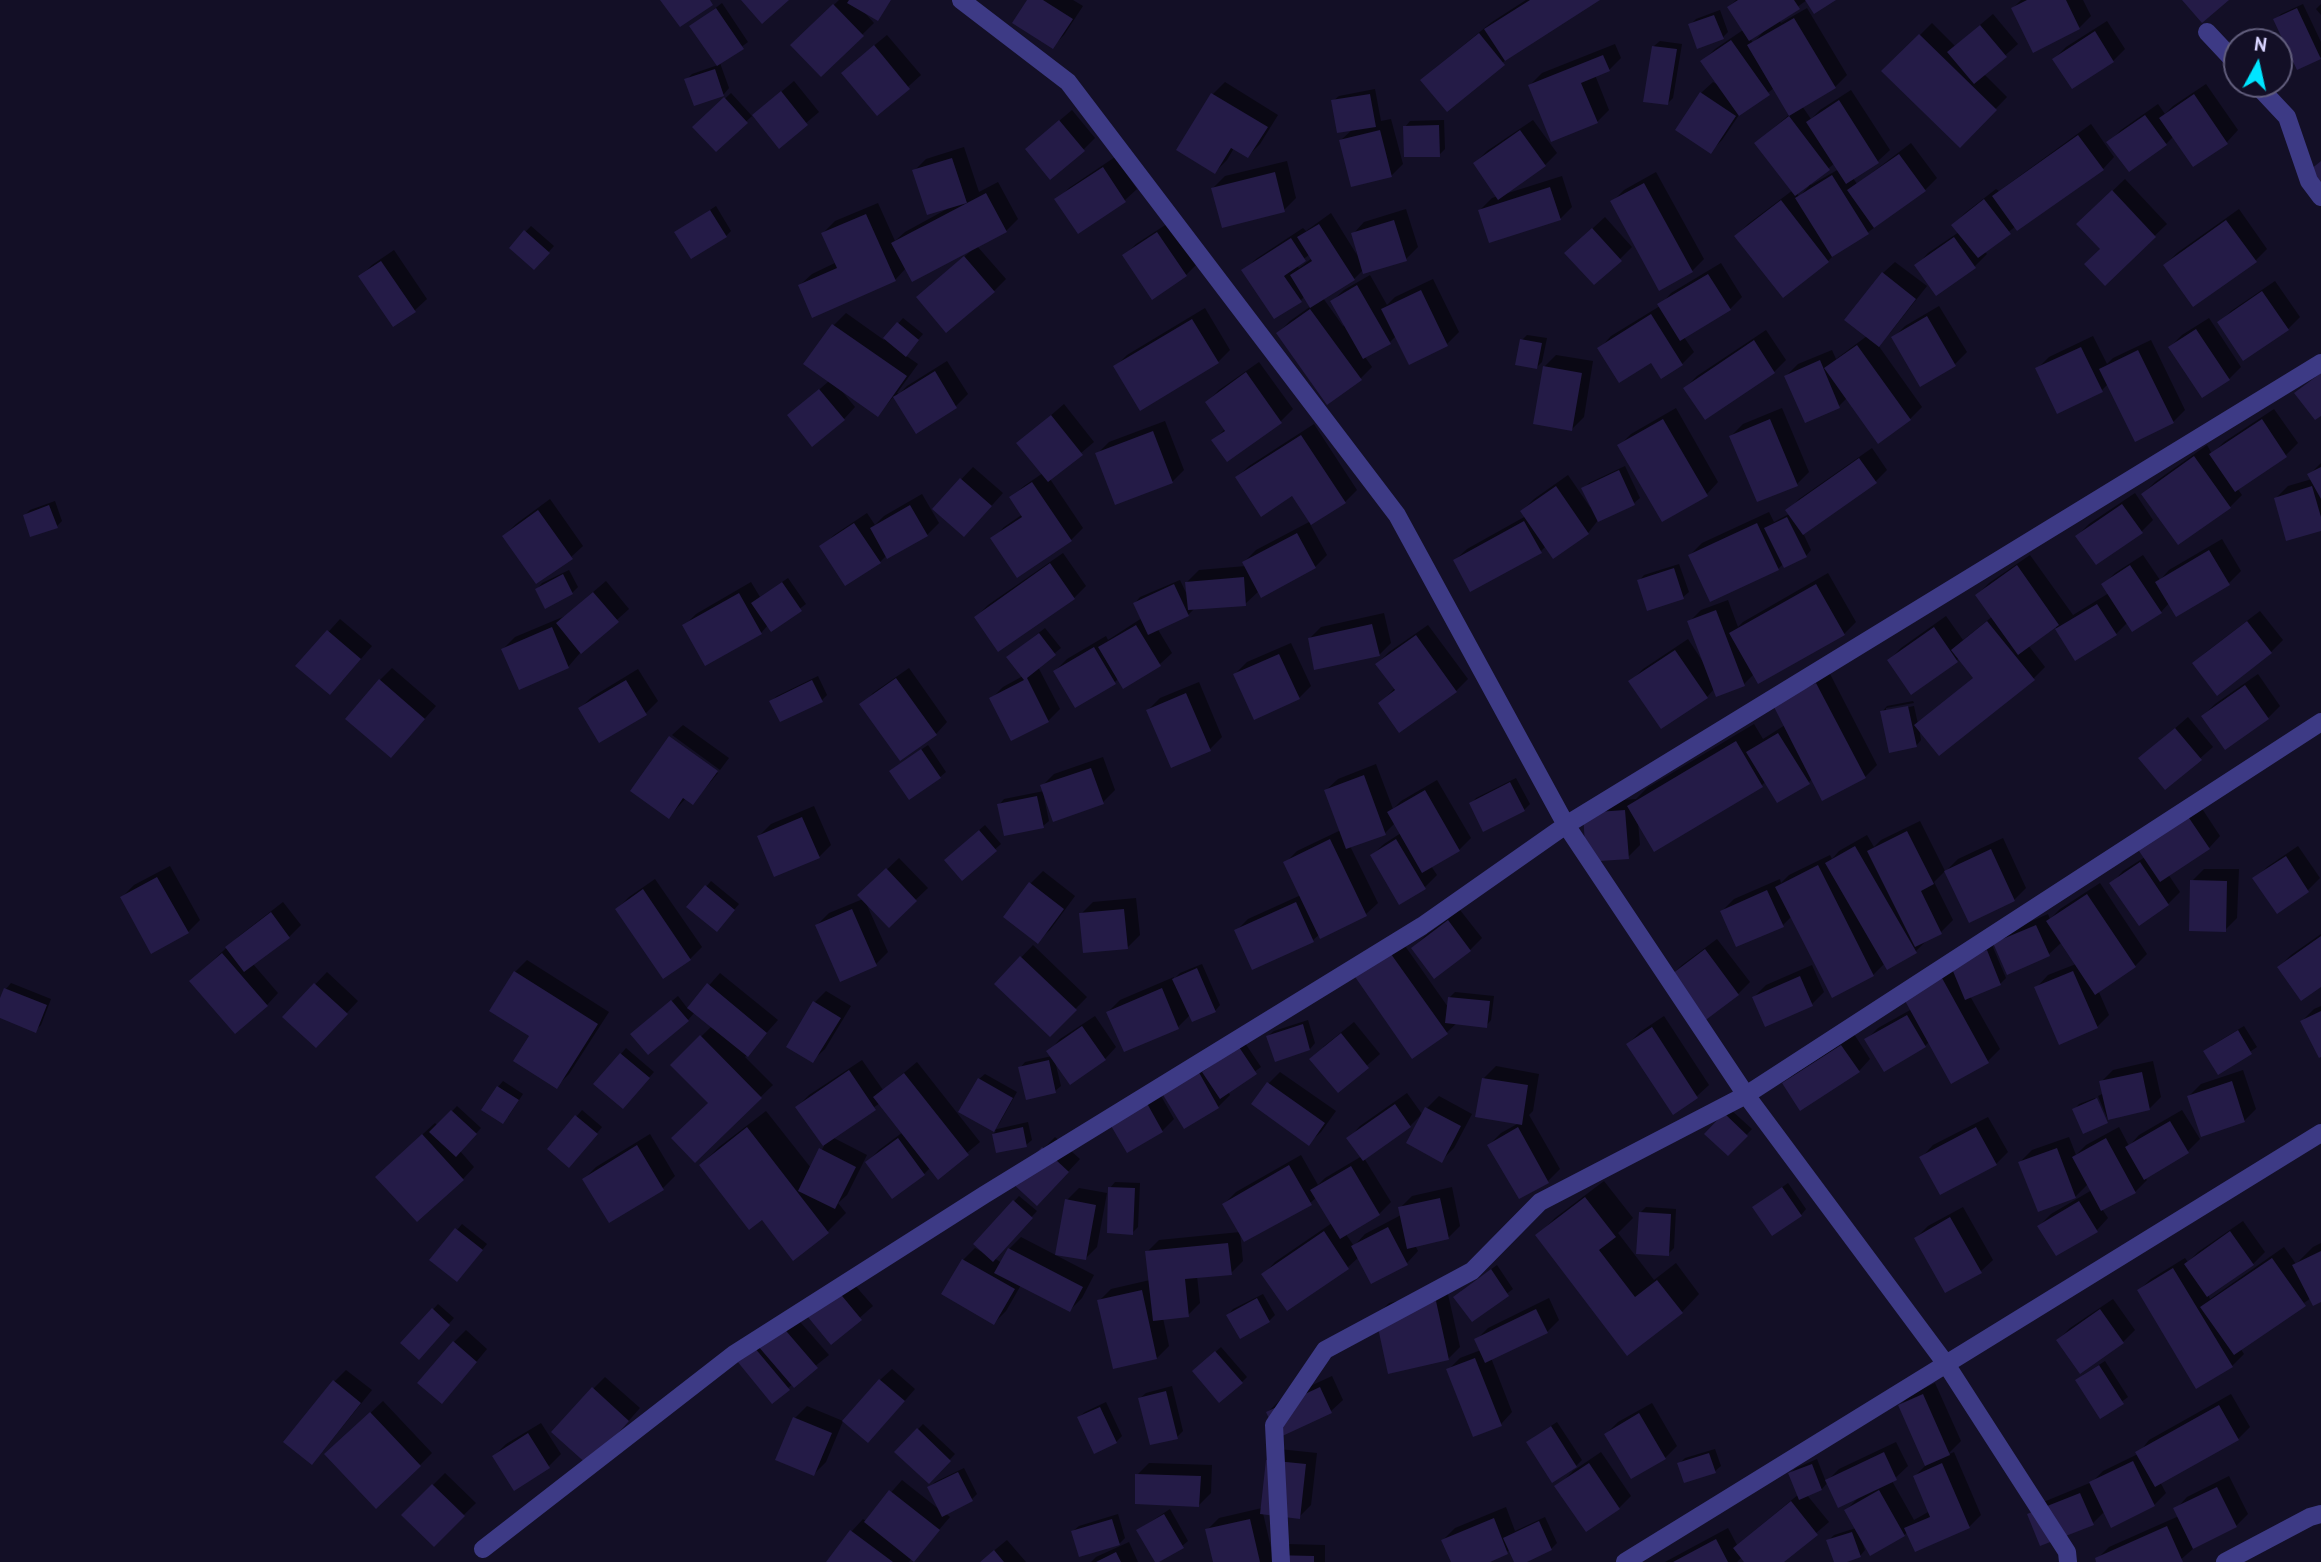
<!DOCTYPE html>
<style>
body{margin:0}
#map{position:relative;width:2321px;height:1562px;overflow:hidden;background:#130f26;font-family:"PT Sans",sans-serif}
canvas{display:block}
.north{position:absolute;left:2223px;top:28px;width:70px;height:70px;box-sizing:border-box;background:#130f26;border:2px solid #625e7d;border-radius:50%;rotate:8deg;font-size:19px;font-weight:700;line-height:28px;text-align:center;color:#d9d4ff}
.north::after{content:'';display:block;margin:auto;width:24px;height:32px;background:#00e5ff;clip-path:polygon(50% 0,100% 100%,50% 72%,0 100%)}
</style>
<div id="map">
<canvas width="2321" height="1562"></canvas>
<div class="north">N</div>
</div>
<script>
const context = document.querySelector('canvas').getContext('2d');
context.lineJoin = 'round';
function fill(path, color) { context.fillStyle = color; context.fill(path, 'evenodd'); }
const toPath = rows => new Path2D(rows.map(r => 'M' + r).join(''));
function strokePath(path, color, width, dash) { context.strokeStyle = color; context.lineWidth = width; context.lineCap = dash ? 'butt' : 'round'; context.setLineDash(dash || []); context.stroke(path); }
const shadow = toPath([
 [839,0,891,0,878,19,865,13,874,23,821,75,792,45],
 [1029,0,1073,0,1083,6,1064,35,1052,47],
 [1526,0,1597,0,1516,51,1448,110,1434,69,1492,22],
 [1736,0,1807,0,1779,20,1781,23,1807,8,1847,75,1835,87,1802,106,1811,119,1820,110,1851,90,1890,150,1878,161,1853,178,1857,184,1911,143,1937,178,1925,190,1867,233,1838,251,1828,261,1736,236,1748,224,1793,190,1756,143,1790,114,1774,88,1739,115,1722,140,1710,152,1701,93,1713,82,1720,86,1703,61,1715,49,1743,30,1729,7],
 [1764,31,1753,43,1750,38],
 [1835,163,1839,169,1811,185,1810,183],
 [1808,185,1809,186,1799,197,1797,193],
 [2021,0,2083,0,2091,16,2079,28,2034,51,2013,8],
 [722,3,748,42,720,63,729,88,724,94,695,104,686,80,692,74,718,65,692,26],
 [2303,4,2321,42,2321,57,2298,68,2275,20,2281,14],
 [2321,4,2321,15,2316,9],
 [1720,10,1728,32,1723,37,1690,25,1696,19],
 [1993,14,2018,44,1984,74,2007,97,1960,146,1884,71,1932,23,1955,46],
 [2107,21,2125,49,2113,61,2072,87,2054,59,2066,47],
 [2265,28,2284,44,2279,49,2279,42,2252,42],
 [887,35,921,75,878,114,855,61],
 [1660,41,1682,44,1673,98,1668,103,1654,46],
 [1615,44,1621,58,1609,70,1595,75,1609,110,1597,122,1530,85,1542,73],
 [794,81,819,112,779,146,754,115],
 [1225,82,1278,115,1260,144,1248,156,1234,148,1227,160,1215,172,1178,150,1213,94],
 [2206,84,2238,130,2227,142,2174,136,2166,144,2109,142,2121,130,2158,104,2165,114,2173,106],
 [1375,89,1381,121,1391,119,1403,164,1391,176,1341,140,1353,129,1333,101,1339,96],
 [731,93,752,116,716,150,695,127],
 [1072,110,1095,138,1084,149,1039,138],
 [1444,120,1445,149,1439,155,1405,127,1410,121],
 [1533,120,1557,153,1545,165,1505,194,1562,176,1572,207,1560,219,1480,210,1492,198,1498,196,1475,163,1487,151],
 [2091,124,2114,157,2103,169,2016,226,1984,251,1987,254,1975,266,1936,293,1917,265,1928,253,1959,232,1953,225,1965,213,1996,189,1999,191],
 [964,147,979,192,998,182,1018,219,1006,231,977,246,1006,279,994,291,930,285,971,251,906,268,895,280,800,285,812,274,837,262,823,233,835,221,878,203,895,241,905,232,947,209,914,171,926,159],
 [1115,157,1137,189,1125,200,1079,231,1057,200,1069,188],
 [1287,161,1296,198,1284,210,1213,188,1225,176],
 [1656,172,1704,259,1692,271,1612,202,1624,190],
 [2125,179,2167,224,2105,283,2102,249,2078,224],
 [716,206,731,231,726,236,676,232],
 [1406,209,1418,247,1406,259,1363,270,1354,279,1323,298,1343,326,1345,325,1332,301,1344,290,1370,275,1387,305,1395,297,1433,279,1459,332,1447,344,1396,336,1390,342,1365,357,1372,367,1360,379,1278,333,1290,321,1311,306,1305,296,1301,300,1244,270,1256,259,1303,228,1306,231,1331,213,1357,255,1353,234,1364,222],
 [1310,254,1312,258,1299,268,1296,265],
 [2239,209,2267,249,2256,260,2165,265,2177,253],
 [1605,217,1632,247,1620,259,1579,241],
 [1170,222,1198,263,1186,275,1124,256,1136,244],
 [531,226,554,246,534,268,511,247],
 [394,250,427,299,415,310,393,325,361,276,372,265],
 [1895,262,1927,286,1890,333,1878,345,1922,407,1910,419,1878,441,1847,398,1839,406,1786,376,1798,364,1832,350,1836,359,1867,336,1883,273],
 [1721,263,1742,297,1730,309,1684,337,1694,352,1682,364,1651,361,1600,348,1611,336,1660,306,1671,293],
 [2275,281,2300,317,2288,329,2219,323,2231,311],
 [1939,306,1967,352,1955,364,1921,384,1893,338,1905,326],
 [1205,308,1230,350,1218,362,1115,367,1127,355],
 [846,313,884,340,903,318,923,334,905,355,918,364,897,393,899,394,907,386,947,361,968,394,956,406,916,431,894,396,878,415,841,390,855,407,844,419,789,416,829,381,806,364,834,325],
 [2209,318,2241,367,2229,379,2170,347,2182,335],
 [1766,330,1786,360,1774,372,1705,418,1685,388,1697,376],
 [1527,335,1547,338,1542,362,1537,367,1522,340],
 [2093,336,2107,364,2113,358,2151,340,2185,410,2173,422,2108,384,2102,390,2037,369,2049,357],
 [1556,355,1593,361,1584,417,1572,429,1544,367],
 [1259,362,1293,409,1281,421,1227,460,1214,440,1226,428,1207,402,1219,390],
 [1064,404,1094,442,1050,479,1083,528,1071,540,1018,576,993,539,1004,527,1023,514,1012,497,1024,486,1043,473,1019,443],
 [1676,408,1718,482,1707,494,1619,446,1631,434],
 [1782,408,1809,472,1797,484,1731,436,1743,424],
 [2274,409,2298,443,2286,455,2237,488,2242,495,2230,507,2143,494,2155,482,2207,445,2212,454,2224,442],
 [1165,421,1184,470,1172,482,1097,454,1109,442],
 [1314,424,1357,490,1345,502,1310,524,1327,555,1315,567,1259,591,1245,604,1195,608,1188,615,1157,628,1172,653,1160,664,1124,687,1119,678,1115,682,1055,671,1067,659,1106,636,1108,640,1142,618,1135,603,1140,597,1180,580,1188,597,1187,582,1199,570,1246,566,1244,562,1256,550,1311,521,1293,494,1237,477,1249,466],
 [1872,448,1887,470,1875,482,1803,533,1811,550,1806,556,1783,564,1778,569,1690,555,1702,543,1769,512,1774,522,1789,514,1787,511,1799,499],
 [2321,463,2321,530,2276,498,2288,486,2312,479,2309,475],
 [1625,466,1640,498,1634,503,1599,519,1588,533,1546,546,1541,551,1455,560,1467,549,1526,516,1522,511,1534,499,1568,475,1590,507,1592,506,1584,488,1589,483],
 [973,467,1003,493,976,523,934,508],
 [2135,493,2153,520,2141,532,2077,536,2089,524],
 [922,494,939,523,927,535,887,555,880,562,822,547,834,535,867,513,875,525,884,516],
 [550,499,583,546,571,557,504,536,516,524],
 [55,501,62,521,57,526,25,515,30,510],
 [2222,539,2241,571,2229,583,2170,602,2161,612,2128,622,2116,634,2076,659,2055,626,2028,645,2045,667,2033,679,1919,728,1921,740,1916,746,1882,712,1887,706,1913,701,1914,703,1886,708,1886,712,1914,706,1918,724,1975,677,1959,658,1957,660,1889,660,1901,648,1946,616,1963,640,1993,616,1977,595,1989,583,2030,555,2073,615,2109,593,2103,585,2115,573,2143,555,2160,580,2169,570],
 [1063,553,1086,586,1074,598,976,617,988,605],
 [1679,564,1689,592,1683,597,1639,581,1644,575],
 [569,570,578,587,572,593,537,589,542,583],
 [1828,573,1856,622,1844,634,1754,674,1744,684,1715,688,1707,697,1631,681,1643,669,1688,639,1703,662,1689,622,1701,610,1728,600,1738,627,1743,622],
 [788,578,806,604,771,630,768,625,761,633,684,626,696,614,751,582,760,597],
 [606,581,629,609,580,653,568,667,503,649,515,637,565,616],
 [2260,611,2283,640,2271,652,2194,664,2206,652],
 [1384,613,1391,643,1379,655,1310,638,1321,627],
 [340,619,372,646,342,681,298,666],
 [1428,625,1468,679,1456,691,1380,703,1395,688,1377,664,1389,652],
 [1045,628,1061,648,1038,667,1060,709,1048,721,991,699,1003,687,1023,676,1014,652],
 [1291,643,1311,686,1299,698,1235,674,1247,662],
 [392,668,436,706,391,756,380,680],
 [909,668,947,722,936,734,862,705,873,693],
 [638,669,658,701,646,713,580,708,592,697],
 [1829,672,1877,765,1865,777,1813,778,1809,782,1765,782,1762,785,1638,822,1640,845,1628,857,1596,802,1636,799,1647,788,1754,724,1763,739,1785,725,1775,706],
 [2258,674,2280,706,2268,718,2225,747,2203,716,2215,704],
 [818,676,827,695,822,700,771,701,777,696],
 [1199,682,1222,737,1210,749,1172,766,1148,710,1160,698],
 [2188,717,2213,747,2166,788,2141,758],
 [683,725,729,758,720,770,672,735],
 [670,738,718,773,693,803,686,798,669,817],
 [928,745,946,772,940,777,897,766],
 [1103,757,1115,790,1103,802,1044,797,1049,821,1043,826,999,805,1004,799,1044,791,1042,786,1054,774],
 [1376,764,1393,809,1401,801,1437,780,1471,838,1459,850,1431,866,1437,875,1425,887,1400,902,1372,855,1384,844,1401,833,1395,823,1385,833,1350,846,1378,903,1366,914,1320,934,1313,940,1253,968,1236,931,1248,919,1301,895,1285,863,1297,851,1341,830,1326,790,1338,779],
 [1516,778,1530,804,1524,810,1471,804,1476,798],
 [2199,804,2220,836,2209,848,2168,874,2180,892,2168,904,2139,923,2112,883,2123,871,2145,857],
 [814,806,831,845,819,857,759,836,771,824],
 [1920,821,1945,871,1934,882,1953,920,1941,932,1928,939,1916,951,1887,968,1885,963,1873,975,1792,916,1783,925,1722,911,1734,899,1780,879,1781,883,1789,875,1830,855,1832,859,1839,851,1867,835,1874,847,1881,840],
 [985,825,1001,844,963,878,952,854],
 [2003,838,2026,888,2014,900,1946,871,1958,859],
 [2298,846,2320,878,2308,890,2277,911,2255,879,2267,867],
 [899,858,928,888,889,925,866,903,888,952,876,964,817,925,829,913,863,899,860,895],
 [170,866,200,920,188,932,122,897,134,885],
 [2204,869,2239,869,2237,918,2225,930,2192,881],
 [1043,871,1075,896,1050,930,1038,941,1005,917,1031,883],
 [655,879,702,947,690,959,617,909,629,897],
 [711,881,739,904,722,924,706,887],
 [2100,883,2147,954,2135,966,2098,990,2109,1015,2097,1027,2037,987,2048,975,2076,964,2062,942,2049,954,1995,944,2007,932,2048,914,2050,919,2060,909],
 [1136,898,1140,935,1128,947,1081,914,1093,902],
 [283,902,301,925,289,937,253,964,278,993,267,1005,191,981,239,936],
 [1460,910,1482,938,1470,950,1434,977,1413,948,1425,936],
 [2321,934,2321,985,2279,967,2291,955],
 [1398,936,1448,1007,1449,998,1455,992,1494,996,1491,1020,1486,1026,1457,1023,1446,1033,1353,971],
 [1717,939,1750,982,1738,994,1670,977,1682,965],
 [1033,945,1087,997,1050,1035,997,983],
 [1992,945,2006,978,2000,984,1970,996,2000,1049,1988,1061,1930,1041,1925,1046,1866,1040,1878,1028,1912,1009,1906,999],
 [527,960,609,1012,569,1074,557,1086,531,1036,515,972],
 [1202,964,1220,1005,1215,1011,1190,1015,1178,1027,1108,1012,1120,1000,1174,977,1174,979,1180,973],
 [1812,965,1824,992,1812,1004,1766,1024,1754,997,1766,985],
 [327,972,358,1001,327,1034,284,1017],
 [720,973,778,1020,745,1057,773,1085,695,1160,710,1102,672,1065,712,1026,695,1012,688,1020,638,1029,678,996,688,1009],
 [11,983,51,999,41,1025,36,1030,0,1017,0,1003,6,989],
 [826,991,851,1006,825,1049,813,1060,815,1002],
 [2321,1006,2321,1055,2302,1021,2314,1009],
 [1095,1016,1116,1047,1105,1059,1055,1061,1061,1086,1055,1091,1020,1068,1025,1062,1052,1056,1049,1051,1060,1039],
 [1664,1016,1709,1085,1697,1096,1673,1112,1628,1044,1640,1032],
 [1308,1020,1315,1043,1310,1049,1268,1036,1274,1031],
 [1354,1022,1380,1054,1338,1091,1323,1047],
 [2244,1026,2257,1047,2219,1073,2211,1046],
 [1854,1034,1870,1059,1859,1071,1784,1084,1796,1072],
 [1245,1043,1261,1067,1228,1091,1230,1095,1218,1107,1163,1090],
 [626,1048,654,1072,628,1101,621,1054],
 [862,1060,883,1090,917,1062,980,1142,938,1177,931,1167,924,1174,867,1162,879,1150,903,1132,880,1103,832,1137,867,1155,847,1195,838,1203,846,1213,828,1231,793,1258,762,1217,701,1165,719,1147,766,1111,811,1168,824,1146,797,1107,809,1095],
 [2153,1061,2161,1097,2149,1109,2112,1117,2108,1120,2098,1096,2104,1093,2101,1082,2113,1070],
 [1496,1066,1539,1074,1533,1111,1529,1115,1560,1169,1548,1181,1489,1145,1501,1133,1519,1123,1484,1078],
 [2243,1070,2256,1109,2244,1121,2189,1096,2201,1084],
 [1280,1072,1336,1111,1321,1132,1309,1143,1268,1084],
 [985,1074,1017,1092,999,1124,993,1130,979,1079],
 [503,1081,523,1094,508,1117,498,1087],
 [1156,1087,1174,1119,1162,1131,1109,1119],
 [1407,1093,1422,1114,1410,1126,1364,1158,1391,1202,1379,1214,1345,1233,1354,1246,1365,1234,1401,1215,1400,1208,1412,1196,1452,1187,1460,1226,1448,1238,1415,1245,1418,1251,1407,1263,1359,1257,1348,1267,1288,1309,1264,1274,1275,1262,1332,1223,1317,1197,1310,1203,1224,1204,1236,1192,1301,1155,1318,1185,1325,1178,1362,1156,1349,1138,1360,1126],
 [1439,1096,1472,1114,1454,1148,1442,1160,1427,1108],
 [2095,1098,2105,1122,2074,1110,2079,1104],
 [457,1106,481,1128,460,1151,474,1167,463,1179,389,1165,435,1123,438,1126],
 [1730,1109,1752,1129,1728,1154,1707,1134],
 [582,1110,602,1127,575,1160,549,1149],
 [2182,1110,2200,1139,2188,1151,2145,1177,2147,1180,2135,1192,2102,1209,2108,1218,2097,1230,2039,1226,2051,1214,2092,1190,2088,1184,2075,1197,2020,1162,2032,1150,2069,1137,2076,1155,2086,1145,2119,1127,2129,1146,2139,1135],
 [1988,1117,2008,1152,1996,1164,1922,1157,1933,1145],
 [1028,1122,1032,1140,1026,1145,993,1134,996,1131,993,1130],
 [650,1134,675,1176,663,1188,610,1220,584,1179,596,1167],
 [1055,1137,1080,1159,1049,1192,1012,1181],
 [1604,1181,1633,1218,1618,1233,1654,1280,1676,1263,1699,1294,1682,1312,1628,1353,1537,1236,1555,1218],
 [1115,1182,1140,1183,1138,1227,1132,1233,1110,1188],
 [1788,1183,1806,1209,1801,1215,1754,1207],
 [1079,1188,1107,1193,1097,1247,1085,1259,1067,1200],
 [1019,1196,1037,1211,994,1258,1002,1263,1009,1249,1021,1237,1094,1275,1082,1298,1070,1310,1021,1285,1006,1311,994,1323,963,1260,975,1248,982,1252,975,1244],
 [1646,1207,1676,1209,1674,1248,1668,1254,1640,1213],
 [1963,1207,1993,1260,1981,1271,1946,1291,1916,1238,1928,1226],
 [2243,1221,2265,1252,2253,1264,2208,1294,2210,1299,2284,1247,2296,1264,2313,1247,2321,1243,2321,1300,2311,1298,2240,1348,2244,1354,2232,1366,2139,1290,2151,1279,2185,1258,2188,1262,2198,1252],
 [462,1224,487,1244,462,1275,432,1260],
 [1240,1232,1243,1261,1231,1273,1197,1276,1200,1303,1188,1315,1163,1318,1169,1346,1157,1358,1099,1301,1111,1289,1150,1280,1147,1252,1159,1240],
 [1497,1265,1513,1289,1472,1320,1461,1291],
 [846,1275,873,1306,832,1342],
 [1447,1290,1460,1347,1448,1359,1377,1315,1389,1303],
 [1263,1294,1275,1315,1269,1321,1240,1336,1228,1315,1233,1309],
 [1549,1298,1559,1320,1547,1332,1491,1358,1512,1412,1501,1424,1448,1370,1460,1358,1481,1350,1476,1340,1488,1328],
 [2113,1299,2135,1330,2123,1342,2080,1371,2058,1340,2070,1328],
 [438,1304,454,1318,419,1357,403,1343],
 [794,1315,829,1355,788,1388,740,1361],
 [466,1330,487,1349,453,1390,454,1342],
 [1221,1347,1247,1377,1242,1382,1200,1366],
 [2105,1361,2128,1397,2101,1417,2083,1375],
 [892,1369,915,1389,880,1429,880,1380],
 [346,1370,372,1390,323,1451,334,1382],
 [1332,1376,1343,1400,1331,1411,1268,1412,1280,1400],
 [605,1377,640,1408,601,1452,593,1389],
 [1935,1383,1961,1441,1947,1455,1954,1452,1981,1515,1969,1527,1908,1532,1904,1535,1862,1542,1865,1550,1860,1556,1836,1562,1828,1541,1834,1535,1856,1528,1846,1510,1859,1497,1828,1482,1822,1489,1807,1495,1829,1522,1782,1562,1747,1562,1742,1557,1737,1562,1665,1562,1728,1528,1737,1545,1799,1494,1790,1473,1796,1468,1817,1459,1826,1482,1839,1469,1896,1442,1908,1466,1892,1481,1914,1520,1930,1511,1915,1476,1927,1464,1900,1405,1912,1394],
 [1172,1386,1183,1431,1177,1437,1140,1398,1146,1393],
 [2231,1394,2250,1427,2238,1439,2160,1482,2166,1493,2154,1505,2105,1511,2093,1523,2041,1544,2041,1503,2092,1482,2103,1471,2138,1454,2149,1440],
 [383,1401,432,1453,420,1465,339,1443],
 [1106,1402,1122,1436,1116,1442,1079,1417,1085,1412],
 [1652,1403,1677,1446,1665,1458,1606,1434,1618,1422],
 [807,1406,843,1421,826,1462,814,1474,795,1418],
 [1557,1422,1582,1460,1574,1468,1534,1437],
 [541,1423,561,1454,549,1466,514,1488,494,1456,506,1444],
 [923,1424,955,1454,929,1482,897,1451],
 [1279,1449,1317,1453,1311,1505,1299,1517,1263,1513,1273,1557,1286,1544,1325,1545,1325,1562,1214,1562,1207,1530,1219,1518,1262,1508],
 [1715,1449,1721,1466,1715,1471,1679,1464,1685,1458],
 [1601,1452,1631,1496,1619,1508,1586,1530,1557,1487,1573,1471],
 [1149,1463,1212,1465,1211,1493,1199,1505,1137,1475],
 [964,1468,977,1494,972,1499,945,1513,950,1517,914,1559,912,1558,909,1562,829,1562,852,1531,863,1519,866,1521,902,1480,940,1510,929,1488,935,1482],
 [445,1473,476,1503,434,1544,403,1515],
 [2229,1476,2248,1514,2236,1526,2194,1548,2178,1562,2098,1562,2097,1559,2109,1547,2179,1516,2176,1509,2187,1497],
 [1506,1507,1515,1531,1545,1517,1557,1543,1551,1549,1523,1562,1516,1562,1510,1550,1485,1562,1452,1562,1443,1540,1455,1528],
 [1170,1509,1188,1541,1182,1546,1138,1530],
 [1118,1514,1125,1538,1119,1544,1073,1531,1079,1526],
 [1007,1540,1026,1562,980,1562],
 [1129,1542,1138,1562,1091,1562,1096,1557]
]);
const building = toPath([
 [660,0,710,0,713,5,680,27],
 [741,0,789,0,762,24],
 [849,0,891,0,878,21,847,3],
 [1027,0,1043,0,1073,19,1053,49,1012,23],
 [1530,0,1600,0,1505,61,1484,29],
 [1738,0,1794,0,1800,9,1749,41,1727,7],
 [1805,0,1836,0,1814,14],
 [2027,0,2066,0,2080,29,2033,53,2011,8],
 [2182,0,2229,0,2202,23],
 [833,4,864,36,821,77,790,45],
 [716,8,744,49,717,66,689,26],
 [2297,8,2321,59,2297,70,2273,19],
 [1714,15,1724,39,1697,49,1688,24],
 [1794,18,1836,88,1789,116,1747,45],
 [1980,25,2007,57,1974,84,1947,52],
 [2095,31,2114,62,2072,89,2052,59],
 [2259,32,2269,42,2250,42],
 [1479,33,1505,65,1447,112,1420,80],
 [1919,34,1997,110,1960,148,1881,71],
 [1731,40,1770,95,1739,116,1700,61],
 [874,45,910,89,877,116,841,73],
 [1652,46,1677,49,1668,105,1643,102],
 [1603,55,1610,71,1581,83,1598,123,1551,142,1528,85],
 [715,69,724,96,694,106,684,79],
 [781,91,808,125,779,149,752,115],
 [1700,92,1736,116,1711,154,1675,130],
 [1211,93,1268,127,1248,158,1231,148,1215,174,1176,150],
 [1370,94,1376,127,1337,133,1331,100],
 [2194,94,2228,144,2193,167,2159,118],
 [724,97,748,123,716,152,692,127],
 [1839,100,1879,163,1846,184,1806,122],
 [2145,115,2167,145,2129,172,2106,142],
 [1789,116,1830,170,1795,196,1754,143],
 [1059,120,1085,151,1050,180,1025,149],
 [1439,125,1440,157,1404,157,1403,126],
 [1380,130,1392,177,1351,187,1339,140],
 [1520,130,1546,166,1498,200,1473,163],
 [2078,135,2104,170,2017,231,1992,196],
 [1899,154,1926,191,1874,228,1847,190],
 [952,158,967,203,927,215,912,170],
 [2321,161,2321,194,2305,174],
 [1103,167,1126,202,1078,234,1054,199],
 [1275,172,1285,212,1222,228,1211,188],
 [1832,175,1869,234,1832,257,1795,198],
 [1644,183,1693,272,1659,291,1610,201],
 [1550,187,1561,220,1489,243,1478,210],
 [2112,190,2156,237,2105,286,2084,264,2100,249,2076,224],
 [986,193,1007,232,912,282,891,243],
 [1984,199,2011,234,1978,258,1951,225],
 [1781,200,1829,262,1783,298,1734,236],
 [710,210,727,237,691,259,674,232],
 [866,214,896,281,812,318,798,285,837,268,821,233],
 [1394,220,1407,261,1363,274,1351,233],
 [2226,220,2257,262,2193,307,2163,265],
 [1319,224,1355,280,1310,308,1290,275,1312,261,1297,237],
 [1592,228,1622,261,1594,285,1564,253],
 [524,230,550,253,534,270,509,248],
 [1157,232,1187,276,1152,300,1122,255],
 [1954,237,1976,268,1936,296,1914,265],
 [1291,238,1306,261,1284,276,1302,302,1274,319,1241,270],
 [964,256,995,292,946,333,916,297],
 [381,261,416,312,393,327,358,276],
 [1882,272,1916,299,1879,347,1844,320],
 [1708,274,1731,310,1680,341,1657,304],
 [1357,285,1391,344,1363,359,1330,301],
 [1421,290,1448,346,1409,365,1381,309],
 [2262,291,2289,330,2243,361,2217,322],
 [1310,309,1362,380,1327,405,1276,333],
 [1651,314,1683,365,1661,379,1651,363,1619,383,1597,348],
 [1927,316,1956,366,1920,387,1891,337],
 [1192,319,1219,363,1140,411,1113,366],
 [897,322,919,340,906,357,883,338],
 [832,324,907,376,878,417,803,364],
 [2196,329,2230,380,2202,398,2168,347],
 [1520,339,1542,343,1537,369,1515,365],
 [1754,340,1775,373,1705,420,1683,388],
 [1857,345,1911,420,1878,444,1824,368],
 [2081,347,2103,392,2057,414,2035,368],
 [2138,350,2174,423,2135,442,2099,369],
 [1820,360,1840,408,1805,423,1784,376],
 [1543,366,1582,373,1572,431,1533,424],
 [935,371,957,408,916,434,893,397],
 [1246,372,1282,423,1227,462,1211,440,1225,431,1205,402],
 [2321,373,2321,416,2315,420,2294,393],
 [819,389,845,420,812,447,787,415],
 [1051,415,1083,455,1048,482,1016,443],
 [1663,419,1708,496,1662,522,1617,445],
 [1770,419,1798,486,1757,502,1729,436],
 [2262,419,2287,457,2235,492,2209,454],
 [1153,431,1173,483,1115,505,1095,453],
 [1301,435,1346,503,1311,525,1292,496,1261,517,1235,477],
 [2194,456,2231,508,2178,545,2141,494],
 [1859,458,1877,483,1803,535,1785,510],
 [2321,467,2321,499,2307,474],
 [1619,470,1635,505,1598,522,1581,488],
 [960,478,992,506,964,537,932,509],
 [1032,482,1072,541,1017,578,990,538,1022,517,1009,497],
 [1556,486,1589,534,1553,559,1520,511],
 [2312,486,2321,517,2321,531,2286,541,2274,498],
 [2122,504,2143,533,2096,565,2075,536],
 [49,505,58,528,30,537,23,515],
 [910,505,928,536,887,559,870,528],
 [538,510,573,559,536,584,502,536],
 [1787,517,1807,557,1784,568,1764,528],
 [1524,521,1542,553,1470,592,1453,560],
 [854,523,881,563,845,586,819,546],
 [1757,523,1779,570,1710,602,1688,555],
 [1297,533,1316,568,1261,598,1242,562],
 [2209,550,2230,585,2176,617,2155,582],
 [1050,563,1075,599,998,652,974,617],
 [2017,565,2059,625,2018,655,1975,595],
 [2130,565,2162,613,2132,632,2101,584],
 [1674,568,1684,599,1647,611,1637,580],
 [563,574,573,594,545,609,535,589],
 [1244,577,1246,606,1188,610,1185,582],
 [782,582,802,611,771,632,751,603],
 [1174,584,1189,616,1148,635,1133,603],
 [1816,584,1845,635,1758,684,1729,633],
 [593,592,619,622,581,654,556,623],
 [739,593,762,634,705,666,682,625],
 [2097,604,2117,635,2075,661,2055,629],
 [1716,610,1745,686,1716,697,1687,621],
 [1987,621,2035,680,1939,756,1914,725,1973,678,1951,650],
 [2247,621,2272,653,2217,696,2192,663],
 [1372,624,1380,656,1314,670,1308,638],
 [1136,625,1161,666,1123,689,1098,647],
 [552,627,569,668,519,690,501,649],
 [1934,627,1958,662,1911,695,1887,660],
 [327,630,361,659,330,695,295,666],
 [1039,633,1056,655,1027,678,1049,722,1011,741,989,698,1024,680,1006,657],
 [1416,635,1457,692,1399,733,1378,703,1395,690,1375,664],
 [1094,647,1116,684,1075,708,1053,671],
 [1675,650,1708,698,1661,729,1628,681],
 [1279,654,1300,699,1254,720,1233,674],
 [896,678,937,735,900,761,859,704],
 [379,679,425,719,391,758,345,719],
 [626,680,647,715,599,743,578,708],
 [812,680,823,702,780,722,769,701],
 [1816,683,1866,778,1822,801,1773,705],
 [2245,685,2269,719,2225,750,2201,716],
 [1186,693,1211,751,1171,768,1146,710],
 [1908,706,1917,747,1889,753,1880,711],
 [2175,728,2202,760,2165,790,2138,758],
 [1778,733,1810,784,1777,803,1746,752],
 [669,736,718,771,693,805,683,798,669,819,630,791],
 [1736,741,1763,787,1654,852,1627,806],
 [921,749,941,778,909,800,889,771],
 [1091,768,1104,804,1053,822,1040,785],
 [1364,775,1386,835,1346,849,1324,790],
 [1510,782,1525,811,1483,832,1469,803],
 [1425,790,1460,851,1422,873,1387,812],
 [1037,796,1044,828,1004,836,997,804],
 [1625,810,1629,859,1586,862,1583,813],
 [2187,815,2210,849,2160,882,2137,848],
 [802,817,820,858,774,877,757,836],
 [979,830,997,851,962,881,944,860],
 [1907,831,1934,884,1921,891,1942,934,1915,947,1867,851],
 [1330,839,1367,916,1320,939,1283,862],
 [1396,839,1426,889,1399,905,1370,855],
 [1855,846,1917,953,1887,970,1825,863],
 [1991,849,2015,901,1969,923,1944,871],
 [2286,856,2309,892,2277,914,2252,878],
 [2140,862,2169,905,2139,926,2109,883],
 [1818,865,1874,976,1832,998,1775,887],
 [886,868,917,901,889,928,857,895],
 [157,877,189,933,151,954,120,897],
 [2190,880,2227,881,2226,932,2189,931],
 [1029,882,1064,909,1038,944,1003,917],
 [705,885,735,910,717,932,686,907],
 [643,889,691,960,663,979,615,909],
 [1767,890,1784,927,1736,947,1720,911],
 [2087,894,2136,967,2095,995,2046,921],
 [1296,902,1314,942,1252,970,1234,930],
 [852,909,877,966,840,982,815,925],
 [1124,909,1128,949,1083,953,1079,913],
 [271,912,290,938,244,972,225,947],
 [1448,920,1471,951,1434,979,1411,948],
 [2036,925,2050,956,2007,975,1993,943],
 [2321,936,2321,987,2301,1001,2277,967],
 [1386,947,1448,1034,1412,1059,1351,971],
 [1705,949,1739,995,1703,1022,1668,977],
 [1987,950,2001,985,1965,1000,1950,964],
 [222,953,268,1006,235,1034,189,981],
 [1020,956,1077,1010,1050,1037,994,984],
 [1197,968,1216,1012,1192,1022,1172,979],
 [514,971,598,1024,557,1089,513,1061,529,1036,489,1011],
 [2073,971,2098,1028,2059,1045,2034,987],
 [1800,976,1813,1006,1765,1027,1752,997],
 [1942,978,1989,1063,1951,1084,1904,999],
 [314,983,348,1014,316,1048,282,1017],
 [707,983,767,1033,748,1057,687,1008],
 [4,988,47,1005,36,1033,0,1018,0,998],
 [1162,988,1179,1029,1124,1052,1106,1012],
 [1448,997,1490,1001,1487,1028,1445,1023],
 [671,1000,689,1021,648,1055,630,1034],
 [813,1001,841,1018,813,1063,786,1047],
 [2321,1011,2321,1057,2319,1058,2300,1021],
 [1907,1015,1926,1047,1884,1072,1864,1039],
 [1303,1024,1310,1050,1275,1062,1266,1036],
 [1082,1026,1106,1060,1070,1085,1046,1051],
 [1652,1027,1698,1098,1673,1115,1626,1044],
 [2238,1030,2252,1054,2218,1075,2203,1051],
 [1341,1033,1369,1068,1338,1093,1309,1059],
 [700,1035,762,1098,695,1163,671,1138,708,1103,670,1065],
 [1841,1045,1860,1072,1800,1111,1782,1083],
 [1239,1047,1257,1074,1220,1099,1202,1072],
 [620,1053,650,1078,623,1109,593,1084],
 [1049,1060,1056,1093,1026,1100,1018,1067],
 [1197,1069,1219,1108,1184,1129,1160,1090],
 [849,1070,876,1110,823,1146,795,1107],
 [2142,1072,2150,1110,2108,1120,2099,1081],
 [904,1073,969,1155,938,1180,873,1097],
 [978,1078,1013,1098,994,1132,958,1112],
 [1482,1078,1528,1085,1522,1125,1475,1117],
 [2232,1081,2245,1122,2201,1137,2187,1096],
 [1267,1082,1325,1123,1309,1146,1251,1104],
 [497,1086,519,1100,503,1124,481,1110],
 [1144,1098,1163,1132,1127,1153,1107,1119],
 [2097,1098,2108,1123,2083,1134,2072,1109],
 [1395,1104,1411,1127,1363,1161,1346,1138],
 [1425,1107,1461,1126,1442,1163,1406,1143],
 [451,1110,477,1134,456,1157,429,1132],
 [1724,1113,1748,1136,1728,1156,1704,1134],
 [575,1115,598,1134,569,1168,547,1149],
 [2170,1121,2189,1153,2144,1180,2125,1147],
 [747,1127,829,1233,793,1261,762,1220,749,1230,699,1165],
 [1023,1127,1027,1147,996,1153,992,1134],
 [1518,1127,1549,1183,1519,1199,1487,1145],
 [1976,1127,1997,1165,1940,1195,1919,1157],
 [422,1134,464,1180,417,1222,375,1177],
 [898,1138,925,1175,892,1199,865,1162],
 [2106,1138,2136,1193,2101,1211,2072,1157],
 [637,1145,664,1190,609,1223,582,1179],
 [1042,1147,1069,1172,1037,1206,1010,1181],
 [819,1148,856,1167,835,1209,798,1191],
 [2057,1148,2076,1198,2038,1212,2018,1162],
 [1289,1165,1312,1205,1244,1242,1222,1204],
 [1351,1166,1380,1215,1340,1239,1310,1190],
 [1108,1187,1135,1188,1133,1235,1107,1233],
 [1782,1187,1802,1216,1772,1236,1752,1207],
 [1585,1197,1616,1237,1599,1250,1635,1297,1657,1280,1683,1313,1627,1356,1535,1235],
 [1440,1198,1449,1239,1407,1249,1398,1207],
 [1065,1199,1096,1205,1086,1260,1055,1255],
 [1013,1200,1033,1218,993,1262,973,1244],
 [2079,1201,2098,1232,2056,1256,2037,1226],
 [1639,1212,1671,1214,1669,1256,1636,1254],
 [1950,1217,1982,1273,1945,1293,1914,1238],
 [1388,1227,1408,1265,1371,1284,1351,1246],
 [455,1228,483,1250,457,1282,429,1260],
 [1324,1231,1349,1269,1287,1311,1261,1274],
 [2230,1231,2254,1265,2207,1297,2184,1264],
 [1228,1243,1232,1275,1185,1279,1189,1317,1153,1321,1145,1251],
 [1008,1248,1083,1287,1070,1312,994,1273],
 [2321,1251,2321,1302,2313,1306,2292,1265],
 [2272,1258,2306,1306,2234,1355,2200,1307],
 [962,1259,1015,1289,994,1325,941,1294],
 [2173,1268,2233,1367,2196,1389,2137,1290],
 [1491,1269,1509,1296,1472,1322,1453,1297],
 [833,1285,862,1320,831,1345,803,1311],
 [1142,1290,1157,1359,1113,1369,1097,1300],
 [1257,1298,1270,1322,1240,1339,1226,1315],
 [1436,1301,1449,1360,1388,1374,1375,1314],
 [432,1308,450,1325,419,1360,400,1343],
 [1536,1309,1548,1333,1485,1363,1474,1339],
 [2100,1309,2124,1343,2080,1374,2056,1340],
 [781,1325,818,1368,794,1388,758,1346],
 [453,1341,477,1362,442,1404,417,1383],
 [754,1347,790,1390,772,1404,737,1361],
 [1215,1351,1243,1383,1219,1403,1192,1371],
 [1475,1358,1502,1426,1473,1437,1446,1369],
 [2099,1365,2124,1404,2100,1419,2075,1380],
 [879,1379,905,1401,868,1443,842,1421],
 [333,1380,361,1403,312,1465,283,1442],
 [592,1387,629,1421,589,1466,551,1432],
 [1320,1387,1332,1413,1278,1438,1266,1412],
 [1166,1391,1178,1439,1150,1445,1138,1398],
 [1923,1394,1950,1455,1925,1466,1898,1405],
 [2219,1405,2239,1440,2155,1487,2135,1452],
 [1100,1407,1117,1443,1094,1454,1077,1417],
 [370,1412,421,1466,376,1509,324,1454],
 [1639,1413,1666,1459,1631,1479,1604,1434],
 [793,1417,832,1433,814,1476,775,1460],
 [1551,1426,1577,1467,1552,1483,1526,1442],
 [917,1428,951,1461,929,1484,894,1452],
 [528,1433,550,1468,514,1491,492,1456],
 [1884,1452,1897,1480,1838,1508,1825,1480],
 [1709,1453,1716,1473,1684,1483,1677,1463],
 [1266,1460,1306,1464,1300,1519,1260,1514],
 [2133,1461,2155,1506,2111,1528,2089,1482],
 [1589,1463,1620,1509,1586,1532,1554,1486],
 [1942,1463,1970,1528,1915,1552,1904,1528,1930,1517,1913,1476],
 [1812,1464,1822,1490,1799,1500,1788,1473],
 [958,1472,973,1501,942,1517,927,1487],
 [1135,1474,1201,1476,1199,1507,1135,1504],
 [432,1484,465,1516,434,1547,401,1515],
 [2217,1487,2237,1527,2193,1549,2173,1508],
 [889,1490,940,1530,914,1562,864,1522],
 [1879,1490,1905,1536,1870,1556,1844,1510],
 [2080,1493,2094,1525,2040,1546,2027,1514],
 [1791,1501,1818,1535,1784,1562,1744,1562,1733,1548],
 [1164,1514,1184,1548,1159,1562,1155,1562,1136,1530],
 [1494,1518,1508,1554,1490,1562,1451,1562,1441,1540],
 [1112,1519,1120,1545,1079,1557,1071,1531],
 [1250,1519,1260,1562,1213,1562,1205,1529],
 [1539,1521,1552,1550,1527,1562,1514,1562,1503,1538],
 [2167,1526,2183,1562,2096,1562,2095,1558],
 [850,1530,893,1562,826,1562],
 [1852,1532,1861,1557,1847,1562,1834,1562,1826,1540],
 [1716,1539,1728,1562,1673,1562],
 [994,1550,1004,1562,980,1562],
 [1116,1552,1121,1562,1096,1562],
 [1272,1555,1314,1556,1314,1562,1272,1562]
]);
const minor = toPath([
 [961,0,1068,82,1397,515,1566,825,1746,1095,1946,1364,2067,1552,2068,1562],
 [2207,32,2237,64],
 [2256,84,2287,117,2309,181,2321,197],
 [483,1549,734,1354,984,1195,1422,926,1566,825,2321,363],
 [1281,1562,1274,1425,1325,1350,1472,1271,1540,1202,1746,1095,2321,722],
 [1625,1562,2321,1133],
 [2225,1562,2310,1517,2321,1514]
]);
fill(shadow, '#0007');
fill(building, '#241b47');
strokePath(minor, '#3d3a85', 18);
</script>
